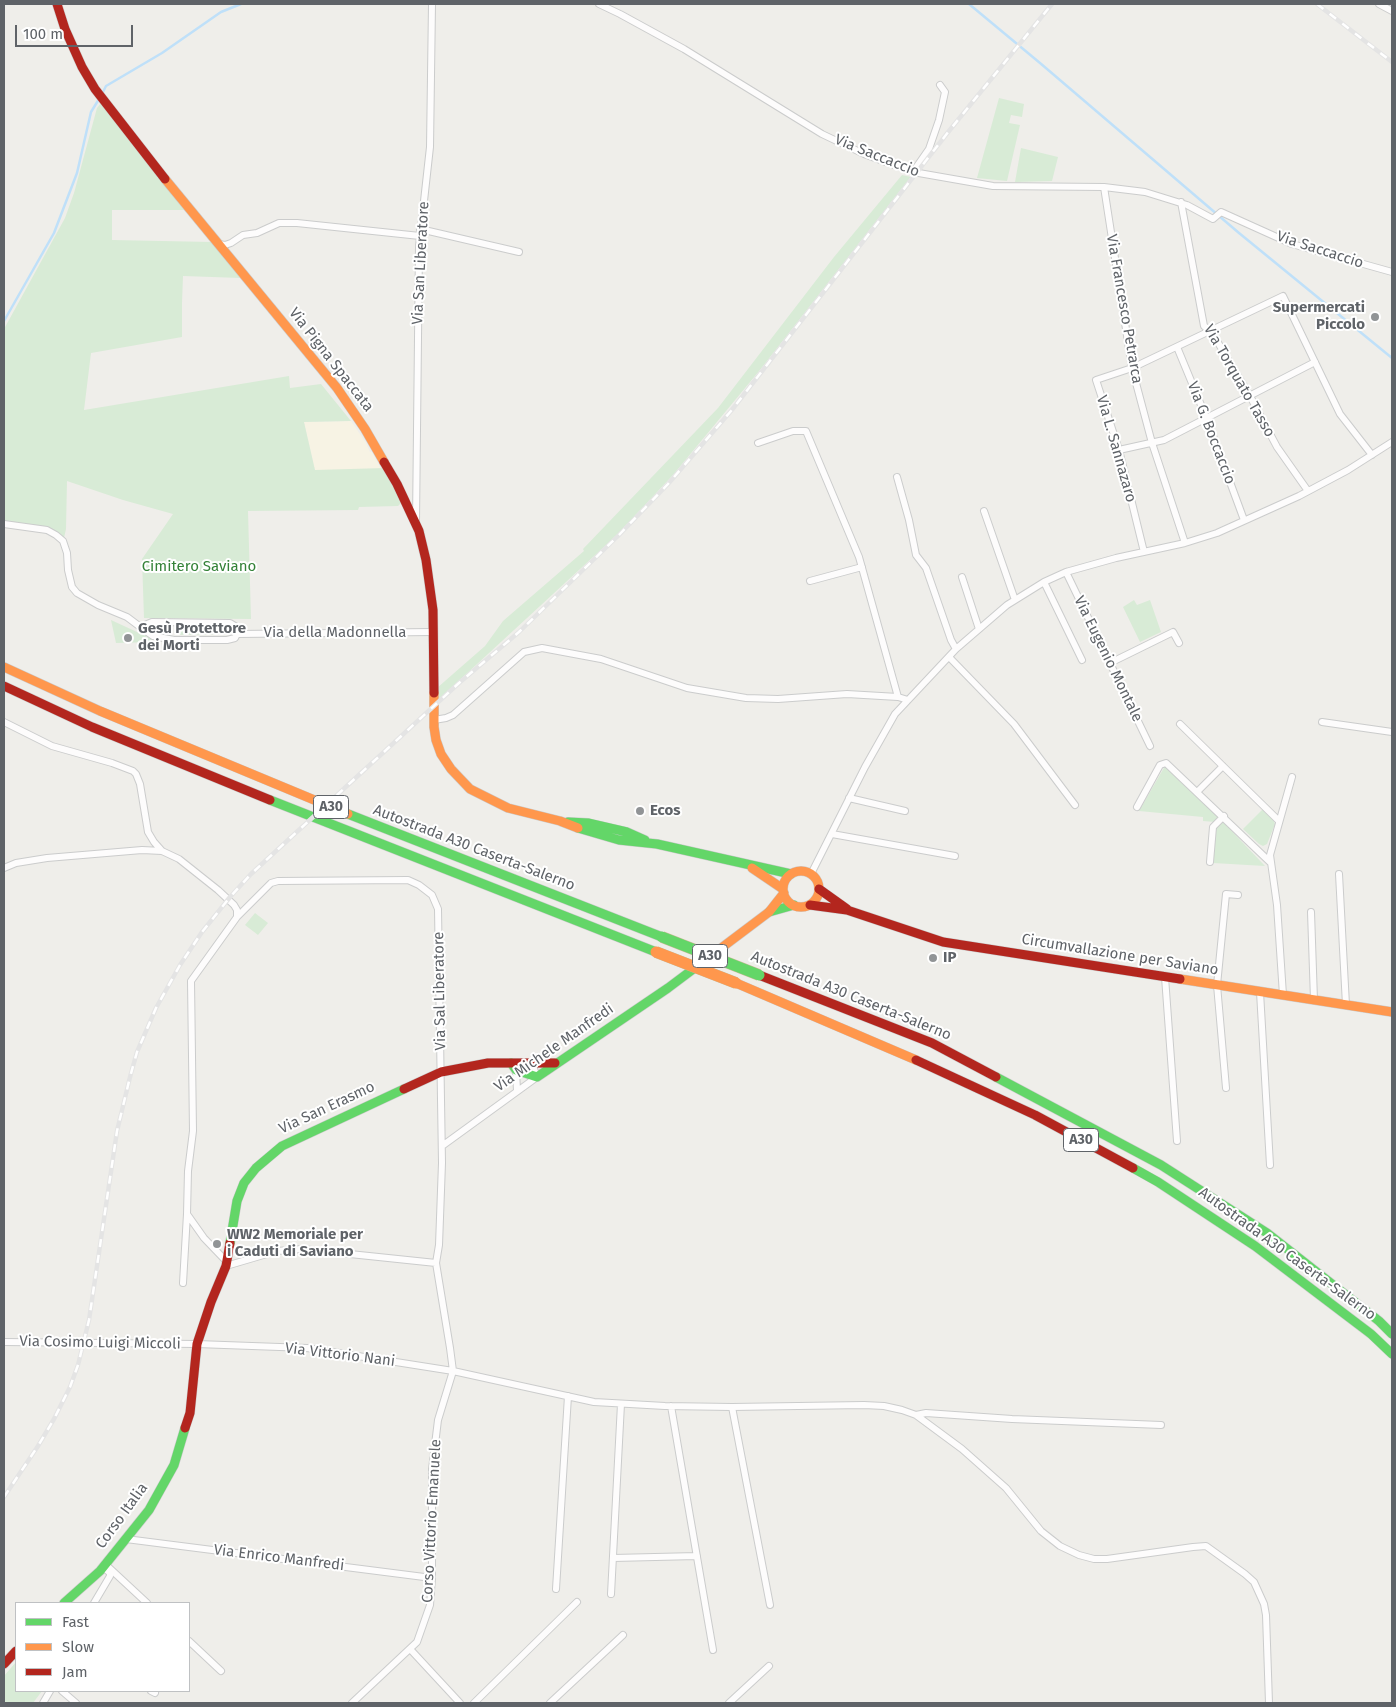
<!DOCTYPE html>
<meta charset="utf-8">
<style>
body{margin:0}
#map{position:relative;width:1396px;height:1707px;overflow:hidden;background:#efeeea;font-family:"Fira Sans",sans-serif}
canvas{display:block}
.frame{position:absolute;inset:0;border:5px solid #5f6368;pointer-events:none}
.legend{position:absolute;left:15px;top:1602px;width:175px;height:90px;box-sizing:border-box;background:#fff;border:1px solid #bfc1c3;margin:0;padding:6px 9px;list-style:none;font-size:15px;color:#5f6368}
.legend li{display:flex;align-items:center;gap:10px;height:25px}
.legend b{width:25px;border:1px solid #bfc1c3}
.scale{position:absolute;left:15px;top:25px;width:118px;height:22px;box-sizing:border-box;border:2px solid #5f6368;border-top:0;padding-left:6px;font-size:15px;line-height:18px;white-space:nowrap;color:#5f6368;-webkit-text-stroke:4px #fff;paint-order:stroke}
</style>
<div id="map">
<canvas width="1396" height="1707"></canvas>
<div class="frame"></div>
<ul class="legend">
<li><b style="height:6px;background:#63d668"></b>Fast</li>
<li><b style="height:6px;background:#ff974d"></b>Slow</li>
<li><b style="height:6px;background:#b3261e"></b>Jam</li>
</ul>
<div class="scale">100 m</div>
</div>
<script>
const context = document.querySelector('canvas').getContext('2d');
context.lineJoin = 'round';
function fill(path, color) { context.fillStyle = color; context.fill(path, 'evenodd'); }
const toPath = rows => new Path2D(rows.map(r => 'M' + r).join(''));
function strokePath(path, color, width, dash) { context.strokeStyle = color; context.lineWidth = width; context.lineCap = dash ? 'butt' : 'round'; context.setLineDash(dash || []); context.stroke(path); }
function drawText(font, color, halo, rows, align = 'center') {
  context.font = font + ' "Fira Sans",sans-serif'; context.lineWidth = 4; context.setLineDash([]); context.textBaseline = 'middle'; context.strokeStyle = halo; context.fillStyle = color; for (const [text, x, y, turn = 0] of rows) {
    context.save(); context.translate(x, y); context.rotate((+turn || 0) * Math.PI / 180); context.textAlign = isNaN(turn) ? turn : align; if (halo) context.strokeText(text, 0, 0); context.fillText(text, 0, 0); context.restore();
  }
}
const commercial = toPath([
 [351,421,366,443,370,452,372,452,381,469,315,471,304,422]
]);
const green = toPath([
 [999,98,1024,104,1022,117,1011,115,1009,123,1020,125,1007,181,977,178],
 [101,103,185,210,112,210,112,240,212,242,241,278,183,276,182,303,182,337,91,353,84,410,289,376,290,388,321,384,351,421,304,422,315,470,385,468,401,503,398,506,359,507,358,510,248,511,251,619,144,618,142,559,173,514,123,500,67,481,66,529,64,538,46,527,4,521,4,329,65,218,74,193,97,108],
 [1021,148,1058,157,1052,181,1015,182],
 [902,175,911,177,760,370,673,475,617,535,437,701,437,688,485,646,503,621,584,551,583,549,718,408,834,257],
 [1134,600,1137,605,1150,600,1161,632,1140,642,1123,607],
 [111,620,150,638,153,642,116,643],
 [177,629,226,629,228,632,226,634,177,635,175,632],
 [1165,766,1219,818,1215,822,1203,821,1203,817,1139,811],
 [1263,809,1273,819,1275,824,1267,844,1263,846,1259,844,1243,829],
 [1222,823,1224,823,1265,866,1213,863,1215,829],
 [255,913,268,923,258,935,245,925],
 [16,1662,16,1691,42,1691,33,1703,4,1703,4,1676]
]);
const stream = toPath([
 [969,4,1040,63,1239,233,1392,358],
 [102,94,106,86,162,53,221,12,241,4],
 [4,321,54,233,77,173,91,112,99,99]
]);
const street = toPath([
 [599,4,620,14,684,49,822,134,864,154,913,172,993,186,1104,187,1145,192,1187,205,1213,219,1221,212,1292,244,1392,272],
 [1379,4,1392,11],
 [913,172,929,149,939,120,945,92,940,85],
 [1104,187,1132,368,1152,443,1185,543],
 [1181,202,1204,326,1211,331,1250,396,1277,447,1308,491],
 [420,229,519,252],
 [219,244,225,245,231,243,243,235,257,233,279,223,297,223,420,236],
 [1177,347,1206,417,1244,520],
 [758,443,793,431,806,431,859,557,898,697],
 [1119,450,1164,440,1315,362],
 [897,477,909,520,916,555,926,568,951,640,956,649],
 [984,511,1015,600],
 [416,522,419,246,430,147,432,4],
 [4,524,47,530,56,535,63,541,67,553,68,570,72,587,77,593,98,605,127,617,143,629,145,625,152,622,230,623,235,626,237,634,433,632],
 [1144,552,1119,450,1096,380,1132,368,1283,296,1340,414,1372,455],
 [1066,572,1150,746],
 [962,577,979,629],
 [810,581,862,567],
 [1044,582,1082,660],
 [143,629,153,636,174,640,227,640,235,638,237,634],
 [949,657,1014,724,1075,805],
 [1110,663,1173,632,1179,643],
 [434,720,446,718,453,715,524,652,542,648,601,659,687,688,746,698,778,699,847,694,898,697,908,700],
 [4,722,52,746,112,763,133,771,136,774,140,784,148,832,154,842,162,851],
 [1322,722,1392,732],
 [1180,724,1279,821],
 [1197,792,1223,766],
 [849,798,905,811],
 [1137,807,1160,765,1166,763,1271,863],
 [832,834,955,856],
 [1210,862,1213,827,1224,816],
 [4,868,16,863,47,858,142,850,162,851,179,859,218,890,234,905,237,910,237,917,191,981,193,1131,188,1171,187,1214,204,1238,227,1262],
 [811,874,865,767,895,714,956,649,1007,605,1044,582,1066,572,1116,558,1185,543,1217,533,1299,496,1348,470,1392,442],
 [1339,874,1346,1005],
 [1311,912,1314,1000],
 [237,917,271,883,278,881,408,880,419,885,432,895,438,909,442,1163,439,1245,436,1263,450,1348,453,1371,438,1420,432,1469,432,1578,430,1605,417,1642,352,1703],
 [1165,977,1177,1141],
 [1260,992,1270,1165],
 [1283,995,1277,905,1270,855,1292,777],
 [516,1070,517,1091],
 [1226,1088,1217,985,1226,894,1238,895],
 [442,1146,537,1077,534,1069,529,1064],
 [226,1266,277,1251,302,1249,436,1263],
 [183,1283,187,1214],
 [4,1342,197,1344,307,1348,453,1371,594,1402,665,1406,732,1407,864,1405,884,1406,902,1410,916,1415,962,1449,1006,1488,1041,1531,1060,1546,1079,1555,1094,1559,1107,1559,1193,1547,1206,1546,1245,1574,1254,1582,1264,1604,1266,1615,1269,1703],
 [671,1406,713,1650],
 [732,1407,770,1605],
 [916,1415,926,1413,1012,1419,1161,1425],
 [126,1539,432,1578],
 [613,1558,697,1556],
 [105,1564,147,1603],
 [556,1589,568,1396],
 [611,1594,621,1404],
 [94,1603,110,1576,110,1573,105,1569],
 [189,1641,221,1671],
 [410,1649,460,1703],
 [62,1691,76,1703],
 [151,1691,155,1693],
 [43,1703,50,1691],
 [474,1703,577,1602],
 [550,1703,623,1635],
 [729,1703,769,1666]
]);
const fast = toPath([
 [270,800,656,952],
 [348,814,662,937],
 [568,822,588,823,627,832,645,840],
 [578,828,619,840,657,844,791,874],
 [769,912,794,905],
 [511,1063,516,1070,537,1077,668,988,712,955],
 [996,1077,1161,1165,1267,1233,1379,1321,1392,1334],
 [1133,1168,1158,1182,1255,1246,1371,1334,1392,1354],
 [230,1243,237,1201,244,1183,256,1168,282,1146,404,1089],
 [64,1603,100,1571,149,1510,174,1465,185,1428]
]);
const slow = toPath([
 [165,179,337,388,365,429,384,462],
 [4,667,100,711,348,814],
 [434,693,434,727,436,740,441,754,451,769,470,789,508,808,560,821,578,828],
 [752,868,783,889],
 '783 889a18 18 0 1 1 36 0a18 18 0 1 1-36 0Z',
 [712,955,769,912,784,893],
 [1180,979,1392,1012],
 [736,983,916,1060]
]);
const jam = toPath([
 [57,4,65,29,82,67,95,89,165,179],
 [384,462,397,484,419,531,426,560,433,610,434,693],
 [4,686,92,727,270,800],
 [819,889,847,909],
 [810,905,847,910,943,942,1180,979],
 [759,975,932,1043,996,1077],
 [916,1060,1035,1115,1133,1168],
 [404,1089,441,1072,488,1063,555,1063],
 [185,1428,190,1413,197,1344,211,1302,226,1266,230,1243],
 [4,1664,16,1651]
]);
const rail = toPath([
 [1317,4,1392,62],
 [4,1497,38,1446,54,1419,70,1387,78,1365,89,1320,117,1131,130,1077,137,1052,156,1008,180,965,202,932,230,897,251,874,459,683,519,632,619,535,668,484,731,411,949,131,1052,4]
]);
const fastBridge = toPath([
 [662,937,759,975]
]);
const slowBridge = toPath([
 [656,952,736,983]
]);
const markers = [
 [1375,317,5,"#919496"],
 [128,638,5,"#919496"],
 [640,811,5,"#919496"],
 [933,958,5,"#919496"],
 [217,1244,5,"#919496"]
];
const shields = [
 [331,807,35],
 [710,956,35],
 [1081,1140,35]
];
const shieldNames = [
 ["A30",331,807],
 ["A30",710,956],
 ["A30",1081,1140]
];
const streetNames = [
 ["Via Saccaccio",877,156,22],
 ["Via Saccaccio",1320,250,18],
 ["Via San Liberatore",421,263,-87],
 ["Via Francesco Petrarca",1124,309,80],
 ["Via Pigna Spaccata",331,360,52],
 ["Via Torquato Tasso",1239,381,60],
 ["Via G. Boccaccio",1211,433,69],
 ["Via L. Sannazaro",1116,449,74],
 ["Via della Madonnella",335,633],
 ["Via Eugenio Montale",1108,659,64],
 ["Autostrada A30 Caserta-Salerno",474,848,21],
 ["Circumvallazione per Saviano",1120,955,9],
 ["Via Sal Liberatore",440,991,-91],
 ["Autostrada A30 Caserta-Salerno",851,996,22],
 ["Via Michele Manfredi",554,1048,-35],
 ["Via San Erasmo",327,1108,-25],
 ["Autostrada A30 Caserta-Salerno",1287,1254,36],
 ["Via Cosimo Luigi Miccoli",100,1343,1],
 ["Via Vittorio Nani",340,1355,7],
 ["Corso Italia",122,1516,-54],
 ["Corso Vittorio Emanuele",432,1521,-87],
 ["Via Enrico Manfredi",279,1558,7]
];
const poiNames = [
 ["Supermercati",1365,308,"right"],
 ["Piccolo",1365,325,"right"],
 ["Gesù Protettore",138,629],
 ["dei Morti",138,646],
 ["Ecos",650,811],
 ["IP",943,958],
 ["WW2 Memoriale per",227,1235],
 ["i Caduti di Saviano",227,1252]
];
const parkNames = [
 ["Cimitero Saviano",199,567]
];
fill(commercial, '#f7f3e4');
fill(green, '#d8ebd6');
strokePath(stream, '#bfe0f9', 2.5);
strokePath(street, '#cbcccc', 8);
strokePath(fast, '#cacacb', 10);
strokePath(slow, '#cacacb', 10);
strokePath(jam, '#cacacb', 10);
strokePath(street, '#fdfcfc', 6);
strokePath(fast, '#63d668', 9);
strokePath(slow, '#ff974d', 9);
strokePath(jam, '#b3261e', 9);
strokePath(rail, '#e4e4e4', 4.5);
strokePath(rail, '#fff', 2.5, [8]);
strokePath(fastBridge, '#c8b996', 12, []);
strokePath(slowBridge, '#c8b996', 12, []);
strokePath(fastBridge, '#63d668', 11);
strokePath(slowBridge, '#ff974d', 11);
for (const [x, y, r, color] of markers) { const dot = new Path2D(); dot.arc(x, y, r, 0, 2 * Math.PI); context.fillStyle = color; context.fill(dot); strokePath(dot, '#fff', 2); }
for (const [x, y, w] of shields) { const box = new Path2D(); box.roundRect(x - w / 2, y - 11.5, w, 23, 4); context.fillStyle = '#fff'; context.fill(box); strokePath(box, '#5f6368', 1); }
drawText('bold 14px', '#5f6368', null, shieldNames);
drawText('15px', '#5f6368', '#fff', streetNames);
drawText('bold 15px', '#5f6368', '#fff', poiNames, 'left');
drawText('15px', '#348238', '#fff', parkNames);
</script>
